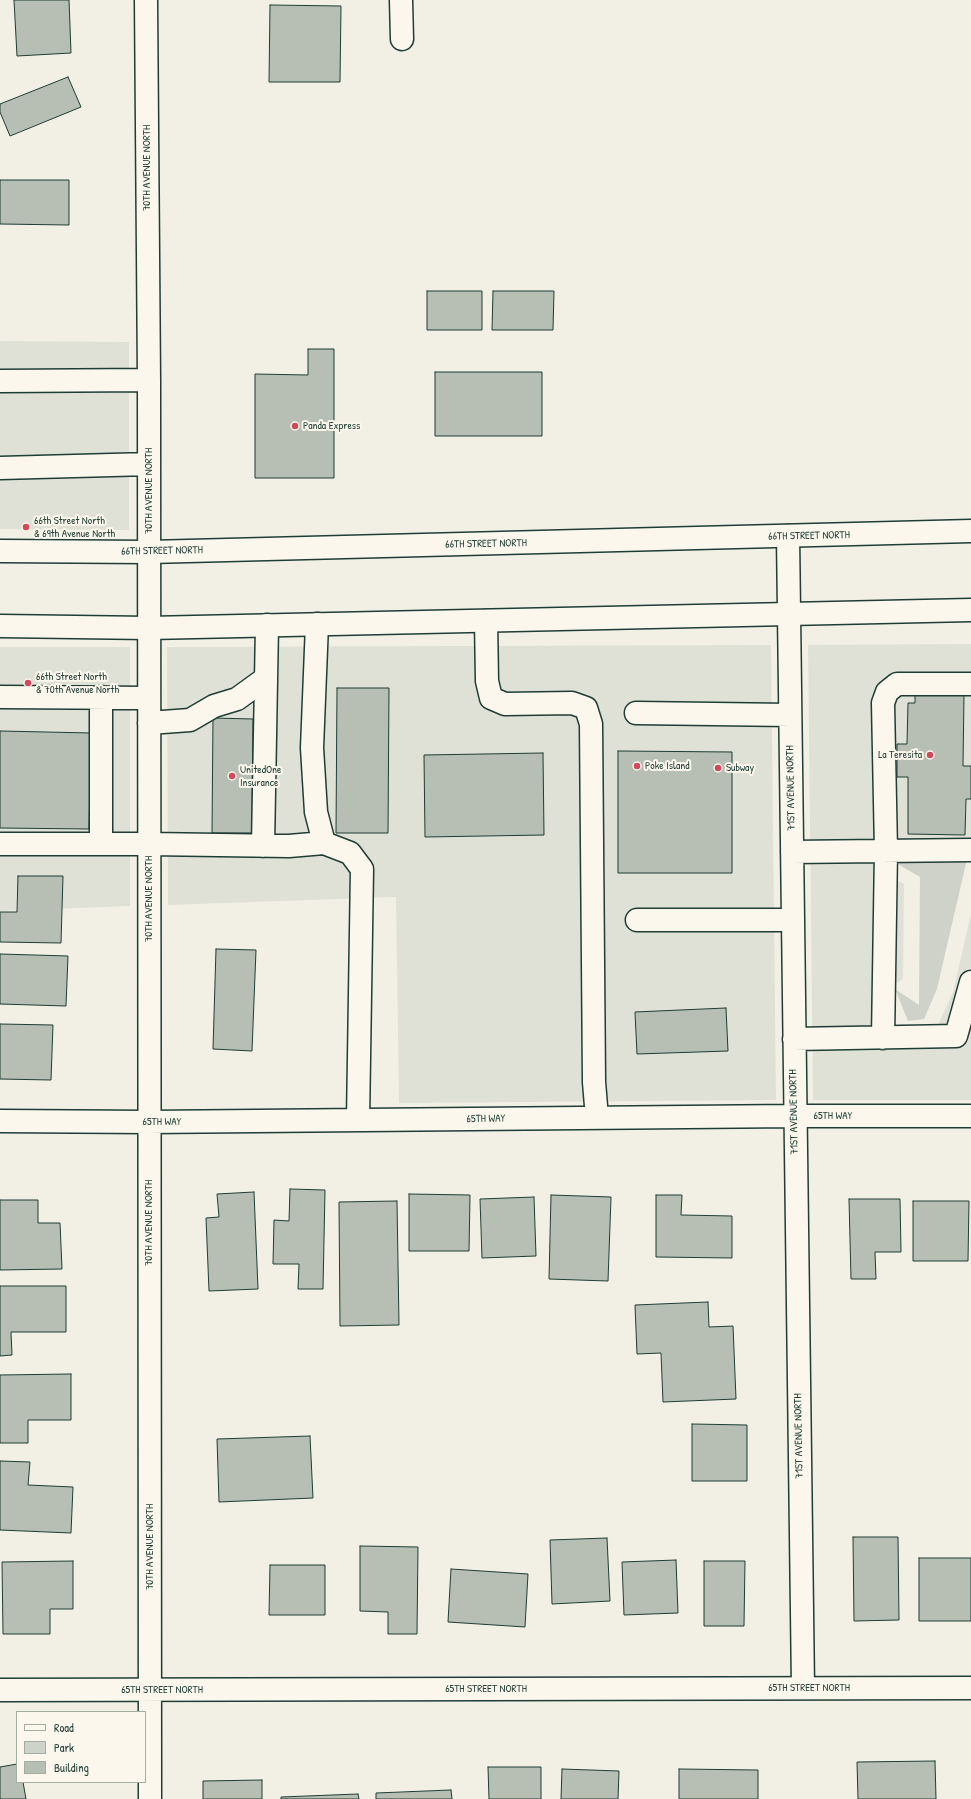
<!DOCTYPE html>
<style>
body{margin:0}
#map{position:relative;width:971px;height:1799px;overflow:hidden;background:#f2f0e5;font-family:"Patrick Hand",sans-serif}
canvas{display:block}
.legend{position:absolute;left:16px;top:1711px;width:130px;height:72px;box-sizing:border-box;background:#fbf7ec;border:1px solid #a3ada2;margin:0;padding:5px 7px;list-style:none;font-size:12px;color:#1f3d34}
.legend li{display:flex;align-items:center;gap:8px;height:20px}
.legend b{width:20px;border:1px solid #a3ada2}
</style>
<div id="map">
<canvas width="971" height="1799"></canvas>
<ul class="legend">
<li><b style="height:5px;background:#fbf7ec"></b>Road</li>
<li><b style="height:11px;background:#cfd2c8"></b>Park</li>
<li><b style="height:11px;background:#b7beb3"></b>Building</li>
</ul>
</div>
<script>
const context = document.querySelector('canvas').getContext('2d');
context.lineJoin = 'round';
function fill(path, color) { context.fillStyle = color; context.fill(path, 'evenodd'); }
const toPath = rows => new Path2D(rows.map(r => 'M' + r).join(''));
function strokePath(path, color, width, dash) { context.strokeStyle = color; context.lineWidth = width; context.lineCap = dash ? 'butt' : 'round'; context.setLineDash(dash || []); context.stroke(path); }
function drawText(font, color, halo, rows, align = 'center') {
  context.font = font + ' "Patrick Hand",sans-serif'; context.lineWidth = 4; context.setLineDash([]); context.textBaseline = 'middle'; context.strokeStyle = halo; context.fillStyle = color; for (const [text, x, y, turn = 0] of rows) {
    context.save(); context.translate(x, y); context.rotate((+turn || 0) * Math.PI / 180); context.textAlign = isNaN(turn) ? turn : align; if (halo) context.strokeText(text, 0, 0); context.fillText(text, 0, 0); context.restore();
  }
}
const built = toPath([
 [0,341,129,342,129,530,0,529],
 [971,644,971,850,895,849,887,875,904,884,903,979,880,994,892,1025,909,1034,925,1034,938,1025,953,992,971,914,971,1100,813,1100,808,645],
 [771,645,776,1100,399,1103,396,897,168,905,167,647],
 [0,647,130,647,130,906,0,911]
]);
const green = toPath([
 [967,859,937,989,924,1019,908,1021,895,989,919,1005,920,877,896,863]
]);
const building = toPath([
 [14,0,69,0,71,53,17,56,14,0],
 [270,5,341,6,340,82,269,82,270,5],
 [68,77,81,107,10,136,0,112,0,104,68,77],
 [0,180,69,180,69,225,0,224,0,180],
 [427,291,482,291,482,330,427,330,427,291],
 [493,291,554,291,553,330,492,330,493,291],
 [308,349,334,349,334,478,255,478,255,374,308,375,308,349],
 [435,372,542,372,542,436,435,436,435,372],
 [337,688,389,688,388,833,336,833,337,688],
 [915,695,964,695,963,766,971,766,971,799,966,799,965,835,908,834,908,777,897,777,897,744,907,744,908,703,915,703,915,695],
 [213,718,253,719,252,833,212,833,213,718],
 [0,731,91,733,89,829,0,828,0,731],
 [618,751,732,752,732,873,618,873,618,751],
 [543,753,544,835,425,837,424,755,543,753],
 [18,876,63,876,61,943,0,942,0,912,17,912,18,876],
 [216,949,256,950,252,1051,213,1049,216,949],
 [0,954,68,956,66,1006,0,1004,0,954],
 [726,1008,728,1051,637,1054,635,1012,726,1008],
 [0,1024,53,1025,51,1080,0,1079,0,1024],
 [290,1189,325,1190,323,1289,298,1289,299,1264,273,1264,274,1220,289,1221,290,1189],
 [254,1192,258,1289,209,1291,206,1218,219,1217,217,1194,254,1192],
 [409,1194,470,1195,469,1251,409,1251,409,1194],
 [551,1195,611,1197,608,1281,549,1279,551,1195],
 [656,1195,682,1195,681,1215,732,1216,732,1258,656,1257,656,1195],
 [534,1197,536,1256,482,1258,480,1199,534,1197],
 [849,1199,900,1199,901,1252,875,1252,876,1279,851,1279,849,1199],
 [0,1200,38,1200,38,1223,60,1223,62,1269,0,1270,0,1200],
 [397,1201,399,1325,340,1326,339,1202,397,1201],
 [913,1201,969,1201,968,1261,913,1261,913,1201],
 [0,1286,66,1286,66,1332,11,1332,12,1355,0,1356,0,1286],
 [708,1302,709,1327,733,1326,736,1399,663,1402,661,1353,637,1354,635,1305,708,1302],
 [71,1374,71,1420,28,1420,28,1443,0,1443,0,1375,71,1374],
 [692,1424,747,1425,747,1481,692,1481,692,1424],
 [310,1436,313,1498,219,1502,217,1439,310,1436],
 [0,1461,30,1462,28,1485,73,1487,71,1533,0,1530,0,1461],
 [853,1537,898,1537,899,1620,854,1621,853,1537],
 [607,1538,610,1601,552,1604,550,1540,607,1538],
 [360,1546,418,1547,417,1634,388,1634,388,1612,360,1611,360,1546],
 [919,1558,971,1558,971,1621,919,1621,919,1558],
 [676,1560,678,1613,624,1615,622,1562,676,1560],
 [73,1561,73,1609,50,1609,50,1634,3,1634,2,1562,73,1561],
 [704,1561,745,1561,744,1626,704,1626,704,1561],
 [270,1565,325,1565,325,1615,269,1615,270,1565],
 [451,1569,528,1574,525,1627,448,1622,451,1569],
 [935,1761,936,1799,858,1799,857,1762,935,1761],
 [17,1764,17,1782,23,1782,26,1799,0,1799,0,1767,17,1764],
 [488,1767,541,1767,541,1799,489,1799,488,1767],
 [562,1769,619,1771,618,1799,561,1799,562,1769],
 [679,1769,758,1770,758,1799,679,1799,679,1769],
 [262,1780,262,1799,203,1799,203,1781,262,1780],
 [451,1790,452,1799,376,1799,376,1793,451,1790],
 [358,1794,359,1799,281,1799,281,1797,358,1794]
]);
const minor = toPath([
 [146,0,149,380,150,1799],
 [401,0,402,39],
 [0,381,149,380],
 [0,468,149,464],
 [788,536,803,1688],
 [486,621,487,681,491,698,505,704,572,703,586,708,591,724,594,1082,597,1118],
 [317,624,312,748,316,812,324,843,350,853,362,869,358,1120],
 [0,697,149,698],
 [101,697,101,844],
 [636,713,790,715],
 [149,723,190,720,214,706,237,699,266,678],
 [0,844,149,844,289,846,324,843],
 [263,846,267,625],
 [792,852,971,850],
 [637,920,792,920],
 [883,1038,886,851,883,703,887,692,897,684,971,684],
 [794,1039,956,1036,971,982],
 [0,1121,149,1122,794,1116,971,1116],
 [0,1690,971,1688]
]);
const major = toPath([
 [0,551,149,552,971,531],
 [0,626,149,628,971,610]
]);
const markers = [
 [295,426,4,"#d1495b"],
 [26,527,4,"#d1495b"],
 [28,683,4,"#d1495b"],
 [930,755,4,"#d1495b"],
 [637,766,4,"#d1495b"],
 [718,768,4,"#d1495b"],
 [232,776,4,"#d1495b"]
];
const streetNames = [
 ["70TH AVENUE NORTH",147,168,-90],
 ["70TH AVENUE NORTH",149,491,-90],
 ["66TH STREET NORTH",809,536,-1],
 ["66TH STREET NORTH",486,544,-1],
 ["66TH STREET NORTH",162,551,-1],
 ["71ST AVENUE NORTH",791,788,-91],
 ["70TH AVENUE NORTH",149,899,-90],
 ["71ST AVENUE NORTH",794,1112,-91],
 ["65TH WAY",833,1116],
 ["65TH WAY",486,1119,-1],
 ["65TH WAY",162,1122],
 ["70TH AVENUE NORTH",149,1223,-90],
 ["71ST AVENUE NORTH",799,1436,-91],
 ["70TH AVENUE NORTH",150,1547,-90],
 ["65TH STREET NORTH",809,1688],
 ["65TH STREET NORTH",486,1689],
 ["65TH STREET NORTH",162,1690]
];
const poiNames = [
 ["Panda Express",303,426],
 ["66th Street North",34,521],
 ["& 69th Avenue North",34,534],
 ["66th Street North",36,677],
 ["& 70th Avenue North",36,690],
 ["La Teresita",922,755,"right"],
 ["Poke Island",645,766],
 ["Subway",726,768],
 ["UnitedOne",240,770],
 ["Insurance",240,783]
];
fill(built, '#e0e1d6');
fill(green, '#cfd2c8');
fill(building, '#b7beb3');
strokePath(building, '#1f3d34', 1);
strokePath(minor, '#1f3d34', 25);
strokePath(major, '#1f3d34', 25);
strokePath(minor, '#fbf7ec', 22);
strokePath(major, '#fbf7ec', 22);
for (const [x, y, r, color] of markers) { const dot = new Path2D(); dot.arc(x, y, r, 0, 2 * Math.PI); context.fillStyle = color; context.fill(dot); strokePath(dot, '#fbf7ec', 1.5); }
drawText('11px', '#1f3d34', '#fbf7ec', streetNames);
drawText('11px', '#1f3d34', '#fbf7ec', poiNames, 'left');
</script>
